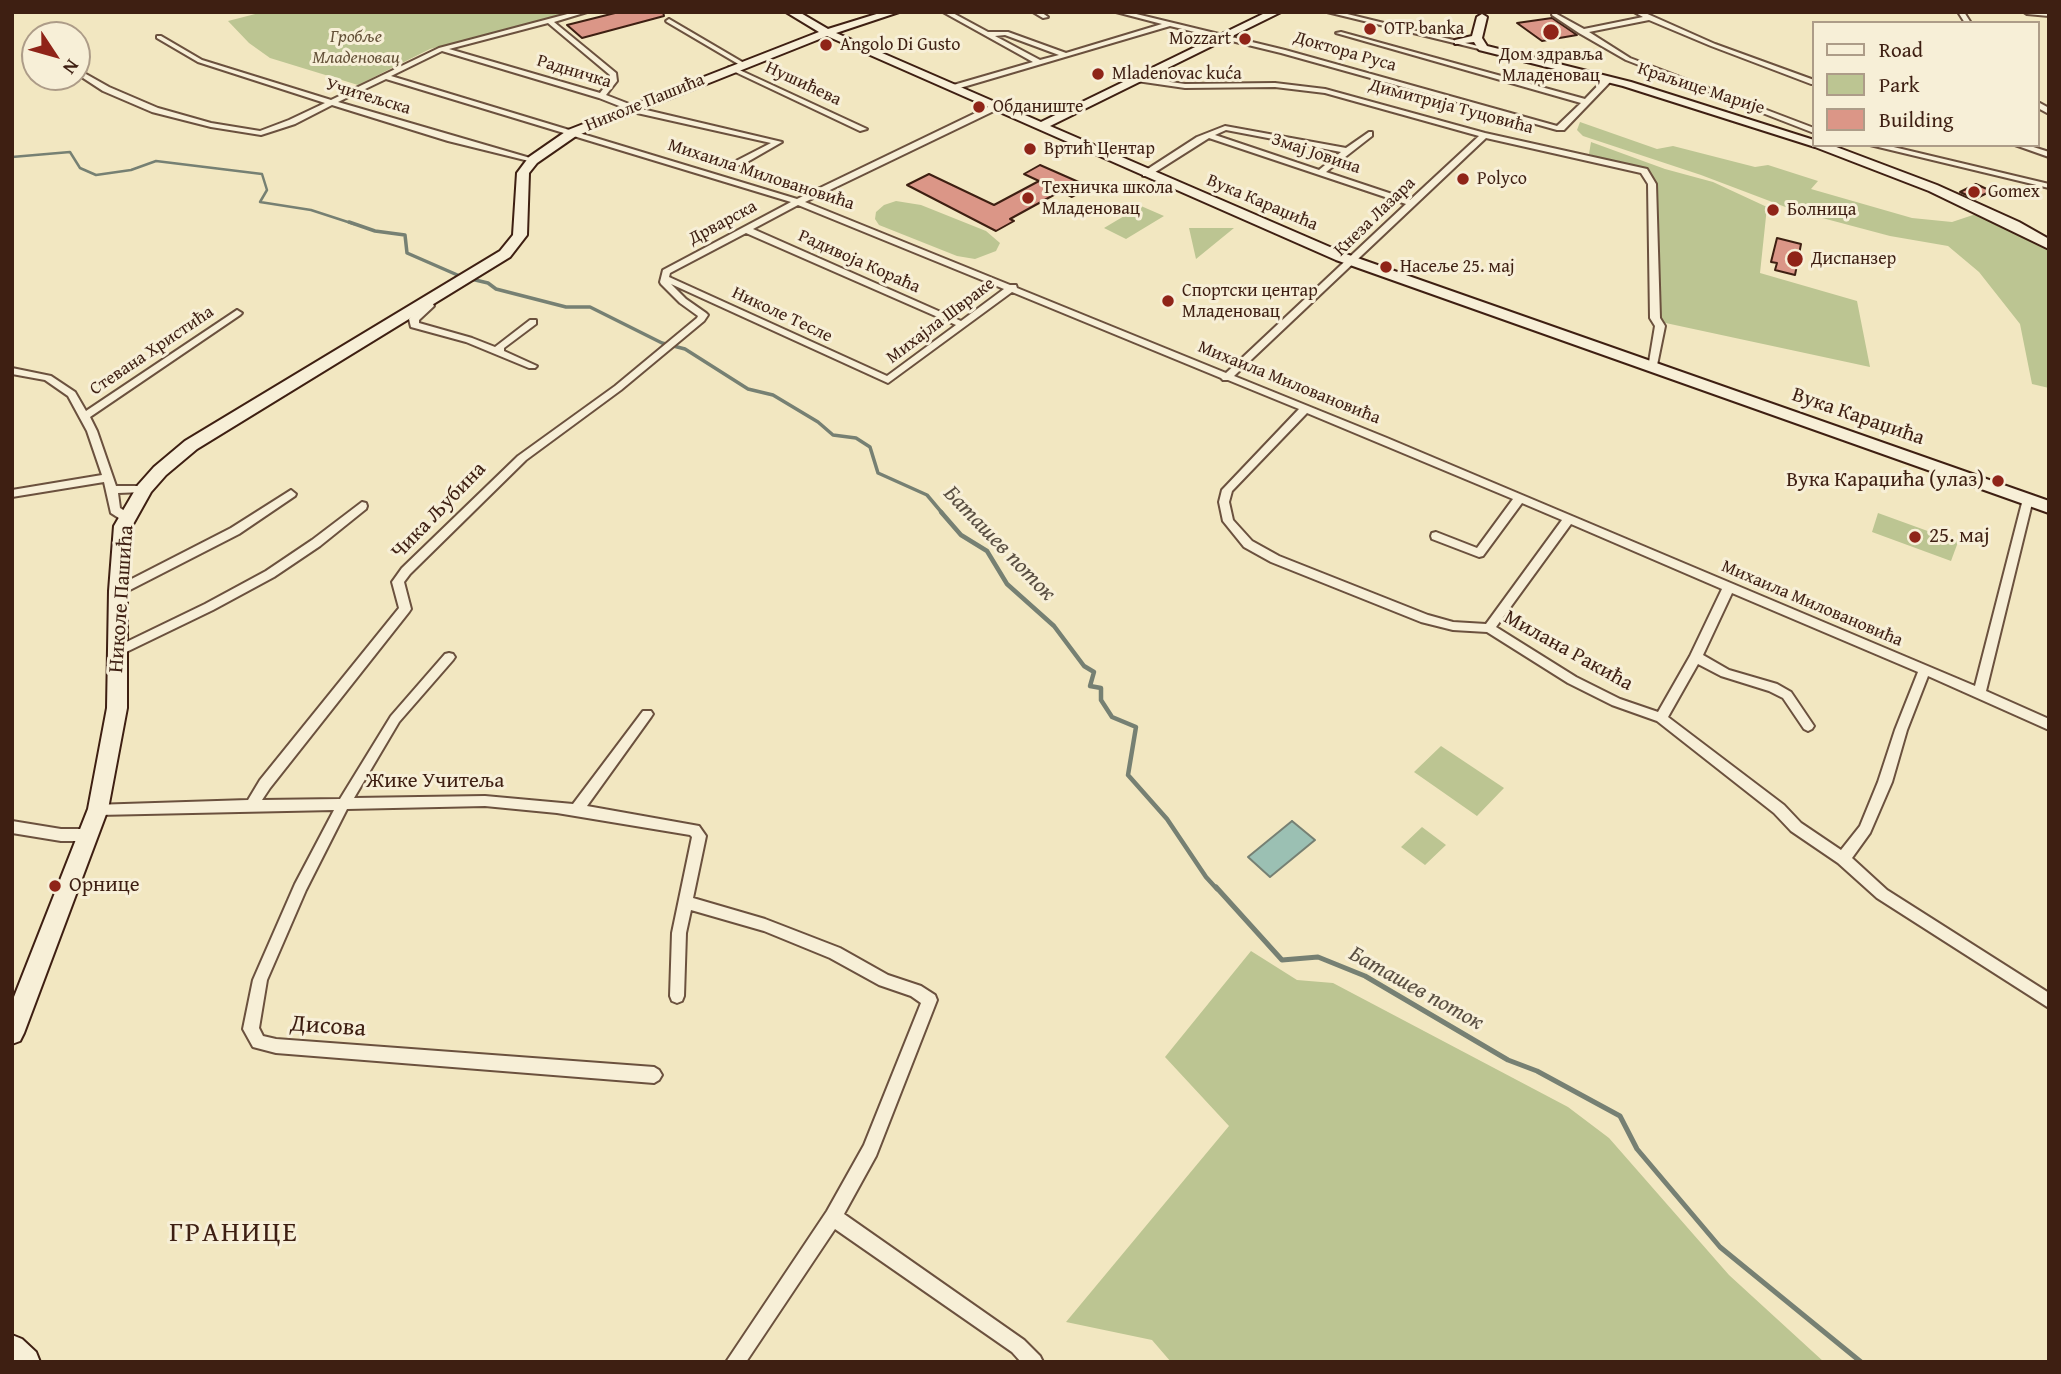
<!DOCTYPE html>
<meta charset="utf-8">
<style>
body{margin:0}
#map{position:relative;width:2061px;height:1374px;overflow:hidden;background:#f2e7c1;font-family:"Gentium Book Plus",serif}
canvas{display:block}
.frame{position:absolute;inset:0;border:14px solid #3e1f12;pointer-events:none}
.legend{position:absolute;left:1812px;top:21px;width:228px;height:126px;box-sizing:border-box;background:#f7efd7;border:2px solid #ad9c88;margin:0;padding:9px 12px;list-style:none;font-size:21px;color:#3e1f12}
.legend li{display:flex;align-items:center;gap:14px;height:35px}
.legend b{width:35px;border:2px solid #ad9c88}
.north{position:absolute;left:21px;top:21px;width:70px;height:70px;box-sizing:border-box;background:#f7efd7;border:2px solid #ad9c88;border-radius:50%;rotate:126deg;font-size:19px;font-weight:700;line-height:28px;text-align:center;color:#3e1f12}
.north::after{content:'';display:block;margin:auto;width:24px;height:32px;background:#8f2418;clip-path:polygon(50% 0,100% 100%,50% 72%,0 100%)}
</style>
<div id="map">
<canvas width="2061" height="1374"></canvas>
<div class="frame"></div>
<ul class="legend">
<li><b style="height:9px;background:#f7efd7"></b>Road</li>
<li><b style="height:19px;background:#bcc592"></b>Park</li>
<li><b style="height:19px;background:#db9687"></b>Building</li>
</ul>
<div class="north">N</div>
</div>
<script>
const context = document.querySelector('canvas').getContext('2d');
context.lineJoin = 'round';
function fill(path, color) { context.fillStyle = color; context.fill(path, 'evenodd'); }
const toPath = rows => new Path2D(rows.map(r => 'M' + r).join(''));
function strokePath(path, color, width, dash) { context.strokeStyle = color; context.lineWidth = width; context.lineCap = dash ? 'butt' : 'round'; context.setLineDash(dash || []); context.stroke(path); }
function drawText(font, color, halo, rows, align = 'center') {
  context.font = font + ' "Gentium Book Plus",serif'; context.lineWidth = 6; context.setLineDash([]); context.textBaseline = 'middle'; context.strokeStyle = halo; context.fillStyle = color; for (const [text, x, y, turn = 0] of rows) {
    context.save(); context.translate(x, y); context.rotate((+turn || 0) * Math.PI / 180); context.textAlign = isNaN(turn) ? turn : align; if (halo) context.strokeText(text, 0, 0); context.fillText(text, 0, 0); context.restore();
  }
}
const green = toPath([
 [263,12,572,12,430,49,358,85,270,58,249,43,228,21],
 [1580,122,1657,149,1673,146,1755,167,1768,165,1818,181,1811,189,1912,218,1952,222,1973,215,1990,217,2049,250,2049,388,2032,384,2020,324,1979,272,1948,246,1890,236,1796,211,1701,175,1583,136,1577,130],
 [1591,142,1665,169,1713,182,1767,207,1760,273,1857,301,1870,367,1661,322,1652,173,1589,154],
 [896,201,921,205,986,231,1000,243,996,251,975,259,957,256,879,225,875,219,876,212,884,205],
 [1141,206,1164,216,1126,239,1104,228],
 [1189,228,1234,228,1196,259],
 [1878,513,1958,542,1951,561,1872,532],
 [1441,746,1504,788,1477,816,1414,772],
 [1422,827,1446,845,1425,865,1401,847],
 [1251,951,1297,980,1333,983,1568,1107,1609,1138,1729,1275,1824,1362,1171,1362,1152,1340,1066,1322,1229,1126,1165,1057]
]);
const water = toPath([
 [1292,821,1315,840,1270,877,1248,857,1292,821]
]);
const streamFar3 = toPath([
 [12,157,70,152,80,168,96,175,131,170,156,161,262,174,267,190,260,202,311,210,354,224]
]);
const streamFar2 = toPath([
 [349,222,375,231,405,235,407,253,462,277],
 [471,279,488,283,496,289,566,307,590,307,662,343,685,349,748,389,773,395,818,422,833,435,856,438,870,447,878,473,927,495,943,514]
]);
const streamFar1 = toPath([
 [941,512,961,535,987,551,1007,584,1054,626,1084,666,1094,672,1090,686,1101,688,1101,700,1112,717,1136,727,1128,775,1167,819,1206,877,1217,889]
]);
const stream = toPath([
 [1216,887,1282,960,1318,957,1365,976,1508,1060,1537,1071,1620,1116,1637,1149,1720,1247,1861,1362]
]);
const building = toPath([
 [619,12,663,12,664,16,582,38,567,25,619,12],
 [1552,18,1577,35,1542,41,1517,23,1552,18],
 [1040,165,1090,187,1072,197,1061,191,1010,219,1014,221,996,231,907,185,929,174,994,205,1039,181,1024,174,1040,165],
 [1976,184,1991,191,1975,199,1960,192,1976,184],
 [1777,238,1801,244,1795,275,1775,270,1777,263,1771,262,1777,238]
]);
const street = toPath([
 [575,12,587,12,554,22,616,73,617,81,606,95,642,109,782,142,742,165,736,165,736,161,771,143,637,113,599,98,442,51,391,76,797,199,992,105,998,105,998,109,805,202,1010,285,1016,285,1017,288,1226,373,1406,204,1209,138,1149,176,1143,176,1143,172,1197,137,1225,126,1346,148,1369,132,1372,132,1372,136,1326,172,1410,200,1479,136,1325,93,1275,87,1185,88,1137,81,1134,81,1134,77,1185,84,1275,83,1325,89,1485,133,1647,169,1656,184,1660,318,1665,326,1656,370,1653,371,1648,368,1655,326,1650,318,1648,184,1641,173,1486,138,1234,376,1387,438,1975,686,2023,499,2024,496,2032,496,2033,499,1986,691,2049,719,2049,730,1928,676,1907,730,1892,782,1870,833,1852,858,1887,890,2049,993,2049,1008,1877,898,1838,863,1791,831,1774,813,1657,721,1612,705,1568,683,1487,632,1453,630,1421,622,1271,562,1244,547,1223,521,1219,502,1222,490,1299,409,1228,380,1223,380,1221,378,1012,292,888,383,671,284,686,299,706,313,708,315,704,321,621,390,526,460,410,574,404,582,411,609,409,612,270,788,262,800,340,799,391,716,445,654,449,653,453,654,455,657,453,660,399,722,354,798,485,796,573,804,643,711,651,711,653,714,651,717,587,806,699,826,706,836,693,898,765,919,840,948,888,975,921,986,935,995,937,1000,876,1156,844,1214,1024,1340,1040,1356,1043,1362,1021,1362,1012,1352,835,1229,746,1362,726,1362,827,1211,864,1145,921,1003,911,996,879,985,830,958,764,931,691,910,686,933,684,996,682,1001,677,1003,672,1001,670,996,672,933,692,837,690,835,557,813,485,806,347,809,306,890,267,980,259,1028,263,1036,276,1039,654,1067,659,1070,662,1075,659,1080,654,1083,276,1053,253,1047,243,1029,253,980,295,884,334,810,98,815,93,813,91,809,93,805,248,800,260,780,399,608,392,582,402,568,518,456,615,386,697,318,698,316,680,303,661,284,660,282,663,270,791,202,386,79,338,102,537,160,533,162,448,141,332,105,295,124,261,135,211,127,152,112,103,91,77,74,77,69,109,87,158,108,211,123,260,131,289,120,325,103,198,62,157,38,157,36,161,36,202,60,331,100,439,48,575,12],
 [548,23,610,75,609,81,600,93,449,49,548,23],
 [1226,130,1341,152,1319,170,1215,135,1226,130],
 [798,205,1004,289,961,321,753,229,798,205],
 [746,233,956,325,887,376,669,277,670,273,746,233],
 [1307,413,1513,499,1477,548,1436,532,1432,533,1431,536,1432,539,1479,557,1483,556,1522,503,1562,520,1486,624,1453,622,1428,615,1279,556,1252,541,1233,520,1229,502,1232,491,1307,413],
 [1571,524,1722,589,1690,656,1658,712,1620,699,1576,677,1496,627,1571,524],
 [1732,593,1918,672,1895,730,1878,782,1860,826,1841,850,1801,823,1784,805,1668,717,1698,664,1721,676,1769,691,1783,698,1804,729,1808,731,1812,729,1814,726,1791,692,1777,684,1729,670,1703,655,1732,593],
 [943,12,951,12,988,32,1008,32,1066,53,1162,24,1116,12,1128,12,1285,50,1557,126,1581,103,1336,33,1341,32,1585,99,1606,77,1613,79,1564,130,1557,130,1281,53,1170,26,953,90,949,88,950,86,1033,62,943,12],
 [1005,35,1059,55,1040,60,995,36,1005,35],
 [1033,12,1041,12,1048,17,1043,18,1033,12],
 [1327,12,1339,12,1486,48,1483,50,1327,12],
 [1553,12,1584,29,1643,17,1634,12,1643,12,1715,44,1814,80,1814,84,1811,84,1711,46,1649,20,1589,32,1630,58,1814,128,1814,133,1626,60,1579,33,1552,15,1553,12],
 [1958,12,1964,12,1971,23,1965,23,1958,12],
 [2024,12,2049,12,2049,16,2027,14,2024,12],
 [669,19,744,63,745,64,740,65,667,22,666,21,669,19],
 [729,67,733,67,867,129,860,131,729,69,729,67],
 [2038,102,2049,108,2049,114,2038,108,2038,102],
 [1870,145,1885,145,2049,184,2049,188,1870,145],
 [2015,145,2027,145,2049,152,2049,157,2015,145],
 [428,299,431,300,434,306,419,320,419,323,472,338,495,347,530,320,536,320,536,324,504,348,504,351,537,366,535,368,529,368,466,342,411,327,409,319,424,305,425,300,428,299],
 [237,310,242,313,240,315,90,417,97,431,116,486,144,486,149,489,144,492,118,493,120,508,130,514,131,517,130,520,122,520,111,513,104,482,12,497,12,490,102,475,87,431,68,396,45,380,12,374,12,368,51,376,75,392,86,411,237,310],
 [291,490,296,494,295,496,239,534,122,594,118,595,112,591,114,588,231,528,291,490],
 [362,502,366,503,367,506,366,509,320,546,274,577,213,610,120,655,112,655,110,652,112,649,205,604,266,571,312,540,362,502],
 [12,821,61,829,87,829,92,831,94,835,92,839,87,841,61,841,12,833,12,821]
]);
const secondary = toPath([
 [786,12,799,12,828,29,883,12,899,12,836,33,1041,122,1267,12,1281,12,1050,126,1346,254,2049,501,2049,513,1336,260,827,36,576,136,537,163,529,173,527,235,510,257,197,449,166,475,151,492,132,526,127,591,127,708,108,809,24,1033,20,1041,12,1044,12,1002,88,809,107,708,109,591,114,526,138,485,154,467,185,441,500,251,513,235,517,173,529,157,568,130,819,32,786,12],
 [1482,14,1487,17,1482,38,1487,46,1631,82,1814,140,1814,145,1831,145,1937,185,2019,222,2049,239,2049,249,1929,191,1815,147,1623,86,1479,50,1474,42,1455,44,1455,40,1472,36,1477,17,1482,14],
 [12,1335,22,1339,36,1352,40,1362,12,1362,12,1335]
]);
const markers = [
 [1370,29,7,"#8f2418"],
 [1551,32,9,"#8f2418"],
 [1245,39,7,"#8f2418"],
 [826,45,7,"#8f2418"],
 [1098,74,7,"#8f2418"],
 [979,107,7,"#8f2418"],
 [1030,149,7,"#8f2418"],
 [1463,179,7,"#8f2418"],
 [1974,192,7,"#8f2418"],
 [1028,198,7,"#8f2418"],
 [1773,210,7,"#8f2418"],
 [1795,259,9,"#8f2418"],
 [1386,267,7,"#8f2418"],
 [1168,301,7,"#8f2418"],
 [1998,481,7,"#8f2418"],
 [1915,537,7,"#8f2418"],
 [55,886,7,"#8f2418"]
];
const farPoinames = [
 ["OTP banka",1384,29],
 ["Mozzart",1231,39,"right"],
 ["Angolo Di Gusto",840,45],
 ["Дом здравља",1551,55,"center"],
 ["Младеновац",1551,76,"center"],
 ["Mladenovac kuća",1112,74],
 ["Обданиште",993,107],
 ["Вртић Центар",1044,149],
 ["Polyco",1477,179],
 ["Техничка школа",1042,188],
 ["Младеновац",1042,209],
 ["Gomex",1988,192],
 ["Болница",1787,210],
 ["Диспанзер",1811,259],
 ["Насеље 25. мај",1400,267],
 ["Спортски центар",1182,291],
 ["Младеновац",1182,312]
];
const farParknames = [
 ["Гробље",356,37],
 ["Младеновац",356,58]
];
const farStreetnames = [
 ["Доктора Руса",1345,52,16],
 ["Радничка",574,72,17],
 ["Нушићева",803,84,25],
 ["Краљице Марије",1701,89,18],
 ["Учитељска",368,97,17],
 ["Николе Пашића",645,103,-22],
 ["Димитрија Туцовића",1451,107,15],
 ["Змај Јовина",1316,154,19],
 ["Михаила Миловановића",761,175,18],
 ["Вука Караџића",1262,203,23],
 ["Кнеза Лазара",1375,217,-44],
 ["Дрварска",723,223,-28],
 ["Радивоја Кораћа",859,262,24],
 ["Николе Тесле",782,315,25],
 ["Михајла Швраке",941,321,-37],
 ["Стевана Христића",152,351,-34],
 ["Михаила Миловановића",1289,383,22],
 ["Михаила Миловановића",1812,604,23]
];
const streetNames = [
 ["Вука Караџића",1858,417,19],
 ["Чика Љубина",439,511,-46],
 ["Николе Пашића",122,599,-86],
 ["Милана Ракића",1568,651,29],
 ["Жике Учитеља",435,782]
];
const poiNames = [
 ["Вука Караџића (улаз)",1984,481,"right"],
 ["25. мај",1929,537],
 ["Орнице",69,886]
];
const waterNames = [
 ["Баташев поток",999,544,46],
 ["Баташев поток",1416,989,29]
];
const nearStreetnames = [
 ["Дисова",328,1027,4]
];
const nearQuarternames = [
 ["ГРАНИЦЕ",234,1234]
];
fill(green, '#bcc592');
fill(water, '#9bc0b3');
strokePath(water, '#768073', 2);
strokePath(streamFar3, '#768073', 2.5);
strokePath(streamFar2, '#768073', 3.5);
strokePath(streamFar1, '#768073', 4.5);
strokePath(stream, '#768073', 5);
fill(building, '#db9687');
strokePath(building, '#3e1f12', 2);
strokePath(street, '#6b513e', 4);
strokePath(secondary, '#3e1f12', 4);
fill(street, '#f7efd7');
fill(secondary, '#f7efd7');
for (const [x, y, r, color] of markers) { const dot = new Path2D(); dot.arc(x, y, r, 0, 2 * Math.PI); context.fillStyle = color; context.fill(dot); strokePath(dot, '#f7efd7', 2.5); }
drawText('18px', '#3e1f12', '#f7efd7', farPoinames, 'left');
drawText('italic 18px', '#645138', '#f7efd7', farParknames);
drawText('18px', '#3e1f12', '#f7efd7', farStreetnames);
drawText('21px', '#3e1f12', '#f7efd7', streetNames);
drawText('21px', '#3e1f12', '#f7efd7', poiNames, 'left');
drawText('italic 23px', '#5a4f42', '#f7efd7', waterNames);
drawText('24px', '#3e1f12', '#f7efd7', nearStreetnames);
context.letterSpacing = '2px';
drawText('28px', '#3e1f12', '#f7efd7', nearQuarternames);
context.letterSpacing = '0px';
</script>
